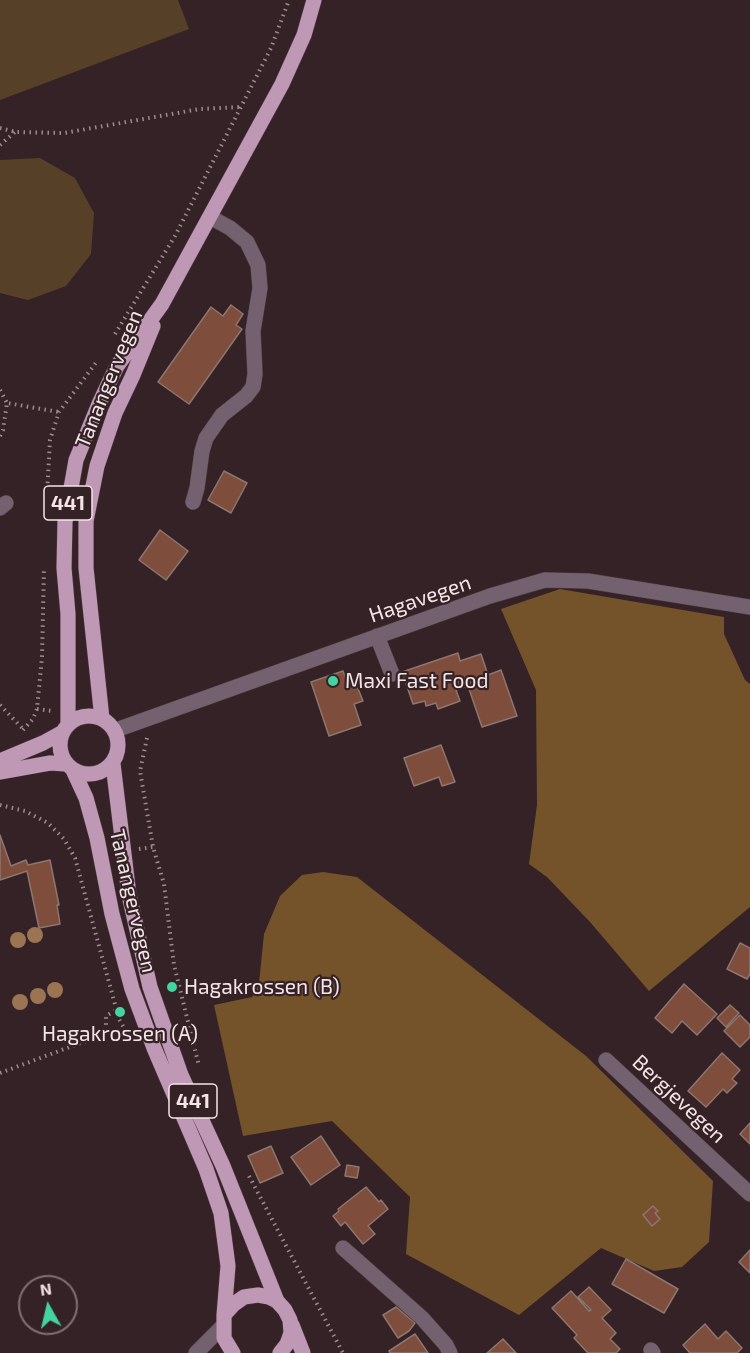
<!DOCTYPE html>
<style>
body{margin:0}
#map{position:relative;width:750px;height:1353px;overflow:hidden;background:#352226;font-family:"Exo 2",sans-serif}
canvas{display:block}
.north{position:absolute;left:18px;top:1275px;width:60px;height:60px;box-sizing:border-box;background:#352226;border:2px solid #817073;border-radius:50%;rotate:352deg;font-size:16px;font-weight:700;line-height:24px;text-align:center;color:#f3e5e7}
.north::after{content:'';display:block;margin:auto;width:21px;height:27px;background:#42d4a1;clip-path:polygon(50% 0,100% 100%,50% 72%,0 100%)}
</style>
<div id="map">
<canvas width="750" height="1353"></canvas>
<div class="north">N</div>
</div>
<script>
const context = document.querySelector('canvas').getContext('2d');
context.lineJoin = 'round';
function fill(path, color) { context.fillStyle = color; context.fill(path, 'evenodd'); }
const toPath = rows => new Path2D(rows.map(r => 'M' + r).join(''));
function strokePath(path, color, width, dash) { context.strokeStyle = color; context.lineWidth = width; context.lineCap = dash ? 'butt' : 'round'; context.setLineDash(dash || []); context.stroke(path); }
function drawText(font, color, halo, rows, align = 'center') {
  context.font = font + ' "Exo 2",sans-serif'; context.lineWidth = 4.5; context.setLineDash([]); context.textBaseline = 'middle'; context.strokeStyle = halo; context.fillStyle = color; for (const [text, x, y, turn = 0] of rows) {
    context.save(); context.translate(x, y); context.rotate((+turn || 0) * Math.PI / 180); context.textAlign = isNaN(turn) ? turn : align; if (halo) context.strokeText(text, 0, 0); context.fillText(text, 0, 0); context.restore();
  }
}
const green = toPath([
 [0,0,178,0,189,29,0,100],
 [40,158,75,178,94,213,91,254,66,286,28,300,0,293,0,160]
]);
const forest = toPath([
 [560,589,724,617,724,634,745,680,750,684,750,907,649,991,590,922,547,877,529,864,537,805,536,690,501,609],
 [323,872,357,877,586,1056,713,1181,709,1242,682,1267,654,1271,601,1248,519,1315,406,1254,410,1197,332,1121,243,1136,214,1005,252,997,259,983,264,934,280,896,302,875]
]);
const building = toPath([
 [231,305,243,314,236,325,242,329,189,404,158,382,211,307,223,316,231,305],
 [224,471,247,483,231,513,208,500,224,471],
 [160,530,188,551,166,580,139,560,160,530],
 [458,653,460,661,481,654,488,675,501,670,517,716,482,727,468,686,456,690,460,701,438,709,436,703,426,706,425,701,413,704,402,672,458,653],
 [343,671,349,688,357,686,363,701,354,704,361,725,329,736,311,682,343,671],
 [441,745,455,782,442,786,439,777,414,786,404,758,441,745],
 [0,835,11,866,26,860,28,865,50,860,59,905,57,905,60,924,39,928,27,871,0,880,0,835],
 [740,943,750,948,750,974,747,979,727,969,740,943],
 [684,984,717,1014,697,1035,682,1021,672,1033,655,1018,684,984],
 [730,1005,739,1013,726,1027,717,1018,730,1005],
 [740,1015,750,1025,750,1037,740,1047,724,1031,740,1015],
 [722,1053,740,1070,732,1079,737,1083,727,1093,723,1089,706,1107,688,1091,722,1053],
 [750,1123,750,1144,740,1134,750,1123],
 [321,1136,340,1165,311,1185,291,1157,321,1136],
 [271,1146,283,1173,260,1183,248,1156,271,1146],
 [347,1165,359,1167,357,1178,345,1176,347,1165],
 [366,1187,379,1202,381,1200,388,1209,368,1226,375,1234,363,1244,345,1222,341,1226,333,1216,339,1211,338,1209,366,1187],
 [653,1206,658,1211,655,1213,660,1219,652,1226,643,1215,653,1206],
 [750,1250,750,1273,739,1262,750,1250],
 [626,1259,678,1289,664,1313,612,1284,626,1259],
 [589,1287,611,1310,602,1318,616,1333,610,1339,620,1349,616,1353,588,1353,574,1338,577,1335,552,1308,571,1291,589,1311,591,1310,578,1297,589,1287],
 [396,1307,415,1323,409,1331,398,1338,383,1315,396,1307],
 [705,1324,718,1339,726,1331,742,1348,737,1353,690,1353,683,1345,705,1324],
 [415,1334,428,1353,390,1353,389,1351,415,1334],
 [503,1339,516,1353,487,1353,503,1339]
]);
const path = toPath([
 [0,128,16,132,64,133,200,109,240,107],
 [0,145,15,132],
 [115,334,175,236,271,48,289,0],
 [0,390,7,403],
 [0,436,3,430,7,403,59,412],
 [46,513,50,440,59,412,98,360],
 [0,705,24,730],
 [37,709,52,711],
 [23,730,33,719,37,709,42,657,44,568],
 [147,738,140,771,153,847,164,884,174,965,199,1066],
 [0,805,25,811,48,823,64,839,75,858,119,1019,129,1037],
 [139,849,153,847],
 [0,1073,102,1035,106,1027,106,1016,116,1010],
 [249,1176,343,1353]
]);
const minor = toPath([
 [193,502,197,488,202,451,206,438,222,415,246,396,253,387,255,374,253,331,260,288,258,265,247,242,230,228,210,217],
 [0,508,6,503],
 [377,636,392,674],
 [116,730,490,596,545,580,588,581,750,607],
 [606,1060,750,1194],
 [343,1248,422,1318,446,1345,450,1353],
 [651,1350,653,1353],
 [196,1353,223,1326]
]);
const major = toPath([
 '60 745a29 29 0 1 1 58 0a29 29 0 1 1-58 0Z',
 [102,719,86,568,86,521,97,466,115,413,133,375,153,326],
 [68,725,68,614,64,568,65,522,76,460,99,404,117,366,162,304,282,84,304,35,314,0],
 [0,761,43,743,63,732],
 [113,764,129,895,150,987,181,1075,223,1166,277,1301],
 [73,770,86,798,97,838,112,914,132,989,154,1048,206,1169,221,1213,228,1266,224,1315],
 [0,772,50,763,66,764],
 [292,1325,303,1353],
 [233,1353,224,1338,224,1315,234,1304,244,1297,258,1295,269,1297,277,1301,285,1310,290,1320,291,1333,287,1344,280,1353]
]);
const trees = [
 [35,935],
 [18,940],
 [55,990],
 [38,996],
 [20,1002]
];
const markers = [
 [333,681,6,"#42d4a1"],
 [172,987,6,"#42d4a1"],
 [120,1012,6,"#42d4a1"]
];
const shields = [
 [68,503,48],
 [193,1101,48]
];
const shieldNames = [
 ["441",68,503],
 ["441",193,1101]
];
const streetNames = [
 ["Tanangervegen",109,379,-68],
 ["Hagavegen",420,599,-19],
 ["Tanangervegen",133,901,77],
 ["Bergjevegen",679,1099,43]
];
const poiNames = [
 ["Maxi Fast Food",345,681],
 ["Hagakrossen (B)",184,987],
 ["Hagakrossen (A)",120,1034,"center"]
];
fill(green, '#564128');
fill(forest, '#74532a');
fill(building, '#7e4d3c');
strokePath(building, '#8c766f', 1.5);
strokePath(minor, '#503d41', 16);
strokePath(major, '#503d41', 16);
strokePath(path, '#9d8c8f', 4, [1.5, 4.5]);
strokePath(minor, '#74616f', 15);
strokePath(major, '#bf98b5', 15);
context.fillStyle = '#9a7453';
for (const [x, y] of trees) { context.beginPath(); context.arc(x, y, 8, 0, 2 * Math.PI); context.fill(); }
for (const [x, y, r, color] of markers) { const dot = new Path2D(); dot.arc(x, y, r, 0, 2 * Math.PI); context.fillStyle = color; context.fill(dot); strokePath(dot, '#352226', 2); }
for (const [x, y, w] of shields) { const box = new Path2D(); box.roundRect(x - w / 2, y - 17, w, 34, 4.5); context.fillStyle = '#352226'; context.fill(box); strokePath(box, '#f3e5e7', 1.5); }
drawText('bold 20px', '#f3e5e7', null, shieldNames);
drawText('21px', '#f3e5e7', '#352226', streetNames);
drawText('21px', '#f3e5e7', '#352226', poiNames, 'left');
</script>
